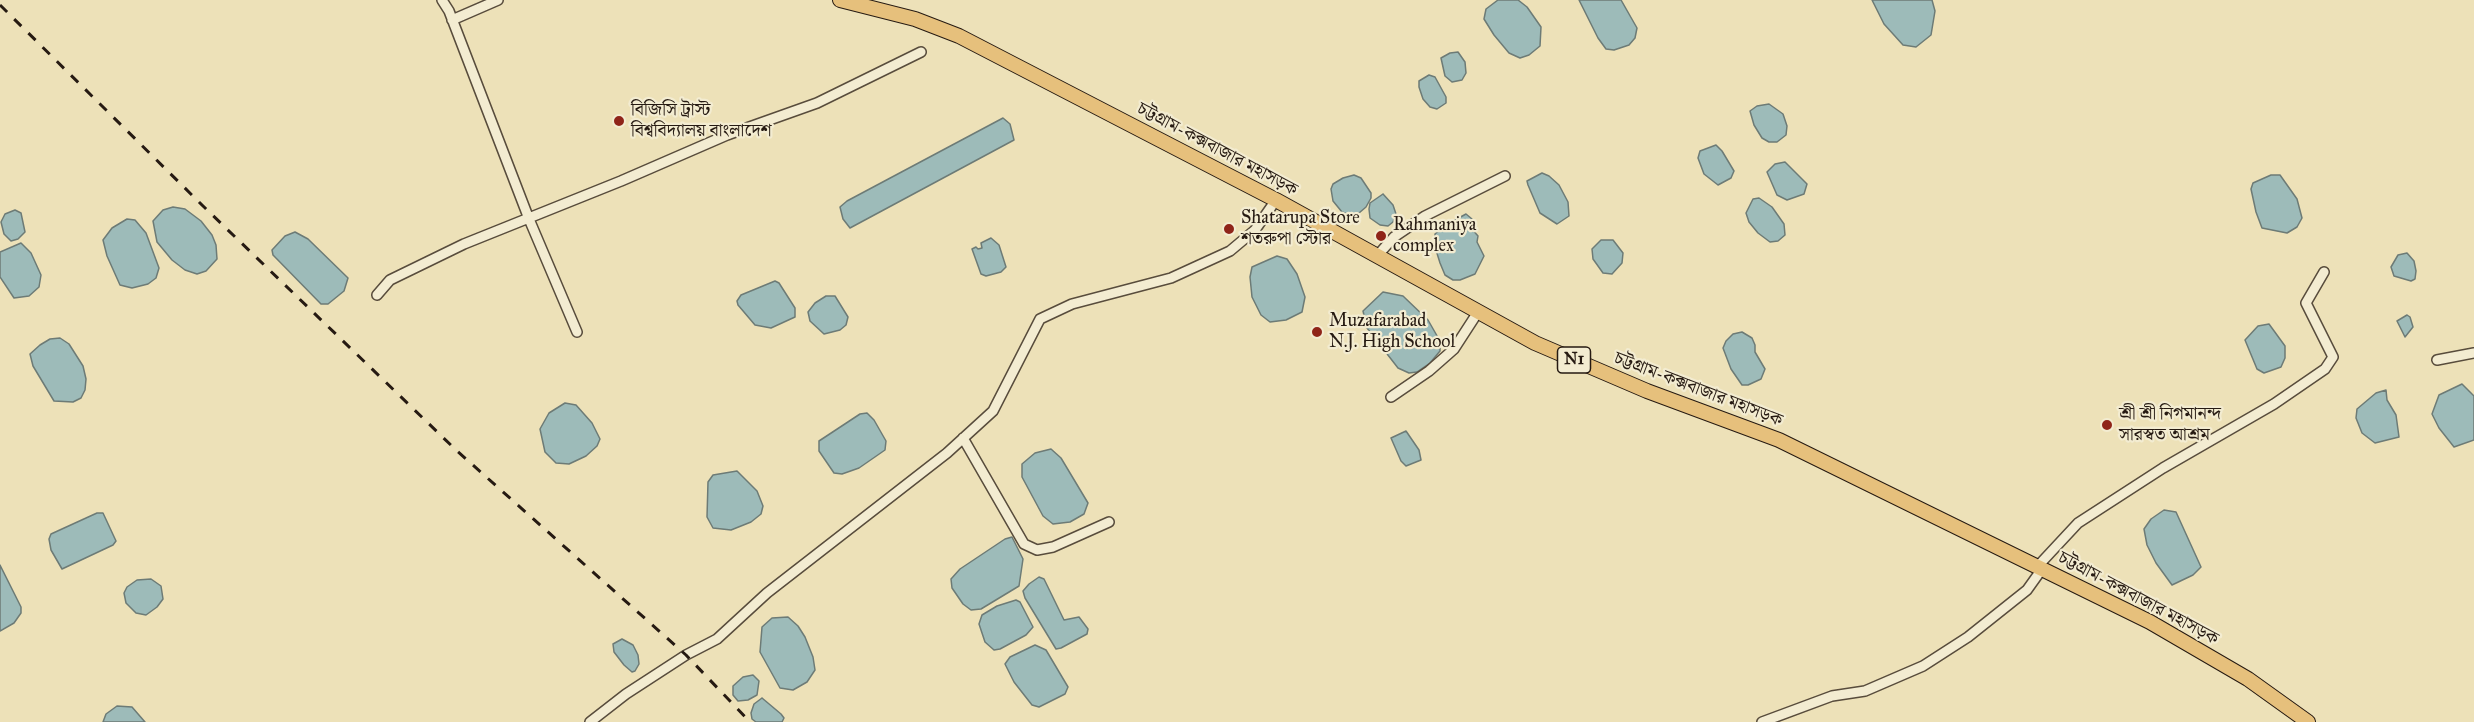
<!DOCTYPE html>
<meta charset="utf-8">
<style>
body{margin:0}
canvas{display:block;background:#ede1b8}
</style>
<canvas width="2474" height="722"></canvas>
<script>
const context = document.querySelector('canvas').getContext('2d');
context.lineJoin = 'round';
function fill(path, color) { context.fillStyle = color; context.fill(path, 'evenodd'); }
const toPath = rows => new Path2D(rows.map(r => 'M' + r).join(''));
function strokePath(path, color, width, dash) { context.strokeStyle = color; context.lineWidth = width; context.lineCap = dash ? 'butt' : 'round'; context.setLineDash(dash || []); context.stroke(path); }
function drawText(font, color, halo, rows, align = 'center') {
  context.font = font + ' "IM FELL Great Primer","Noto Serif Bengali",serif'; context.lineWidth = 4.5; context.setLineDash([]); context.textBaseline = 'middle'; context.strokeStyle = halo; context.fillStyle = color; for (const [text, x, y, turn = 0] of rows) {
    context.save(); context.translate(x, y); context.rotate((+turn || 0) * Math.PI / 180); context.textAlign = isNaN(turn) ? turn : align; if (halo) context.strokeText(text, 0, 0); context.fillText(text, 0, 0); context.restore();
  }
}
const water = toPath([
 [1498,0,1518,0,1527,7,1541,27,1540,46,1529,55,1520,58,1509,53,1494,35,1484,19,1486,9,1498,0],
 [1579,0,1621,0,1637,28,1635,38,1629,45,1614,50,1606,49,1598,38,1579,0],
 [1872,0,1932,0,1935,11,1931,35,1916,47,1903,45,1884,24,1872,0],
 [1458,52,1465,62,1466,73,1462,80,1452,82,1445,76,1441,58,1450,53,1458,52],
 [1429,75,1435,77,1446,97,1446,103,1437,109,1430,107,1423,99,1419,87,1419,81,1429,75],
 [1769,104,1783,114,1787,126,1786,135,1777,142,1769,142,1762,138,1754,125,1750,111,1757,106,1769,104],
 [1003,118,1010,124,1014,140,850,228,843,219,840,207,847,201,1003,118],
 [1716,145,1722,151,1734,171,1731,178,1718,185,1704,174,1698,158,1700,151,1716,145],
 [1785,162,1807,184,1804,194,1787,200,1777,195,1767,172,1775,164,1785,162],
 [1542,173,1549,176,1559,185,1568,202,1569,216,1557,224,1540,213,1528,185,1527,181,1542,173],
 [1354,175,1361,178,1371,193,1371,198,1366,207,1359,213,1350,215,1342,212,1333,201,1331,189,1333,184,1343,178,1354,175],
 [2271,175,2280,175,2297,199,2302,218,2297,227,2287,233,2262,228,2256,212,2251,189,2253,183,2271,175],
 [1383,194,1393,205,1396,214,1393,222,1388,226,1380,225,1370,218,1369,209,1370,203,1383,194],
 [1759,198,1772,207,1784,224,1785,235,1778,241,1770,242,1758,233,1749,222,1746,213,1753,199,1759,198],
 [173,207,185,209,201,221,212,235,216,245,217,259,206,271,197,274,185,270,172,260,157,242,153,221,163,210,173,207],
 [15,210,21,213,25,232,18,239,11,241,4,234,1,222,5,214,15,210],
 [1466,214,1472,219,1471,228,1478,236,1477,242,1484,256,1475,274,1460,280,1453,280,1445,275,1440,263,1436,250,1435,234,1446,225,1466,214],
 [127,219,135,220,146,233,159,268,156,278,148,284,132,288,120,285,107,256,103,240,112,228,127,219],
 [295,232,308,239,348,278,344,291,328,304,321,304,273,255,272,250,285,236,295,232],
 [991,238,999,245,1006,267,1001,272,986,276,981,274,972,249,976,247,978,249,982,248,981,243,991,238],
 [1601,240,1613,240,1623,253,1622,263,1612,274,1603,273,1593,259,1592,249,1601,240],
 [21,243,31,253,41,275,39,287,29,296,14,298,0,277,0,252,21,243],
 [2407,253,2414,261,2416,271,2415,279,2411,281,2394,276,2391,267,2398,255,2407,253],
 [1277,256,1287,259,1297,274,1305,297,1302,312,1286,320,1270,322,1261,315,1252,297,1250,277,1252,267,1277,256],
 [775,281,779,283,795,308,795,317,771,328,755,325,738,305,737,301,741,295,775,281],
 [1383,292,1403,296,1428,320,1440,341,1440,351,1430,363,1417,372,1409,373,1398,368,1367,328,1363,311,1383,292],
 [826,296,835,296,848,317,846,325,840,330,824,334,810,321,808,312,815,303,826,296],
 [2407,315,2410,317,2413,327,2405,337,2397,321,2407,315],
 [2269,324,2285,346,2285,358,2281,367,2264,373,2257,369,2245,340,2258,326,2269,324],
 [1742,332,1752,338,1755,345,1755,352,1765,369,1761,379,1748,385,1742,385,1731,369,1723,348,1726,341,1733,334,1742,332],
 [60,338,69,344,83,366,86,379,85,390,81,398,73,402,54,401,33,366,30,354,40,345,50,339,60,338],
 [2462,384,2474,396,2474,440,2454,447,2439,428,2432,414,2439,395,2462,384],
 [2386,390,2387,400,2396,415,2399,437,2375,443,2362,433,2356,418,2357,409,2376,393,2386,390],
 [565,403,576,405,592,423,600,439,597,446,586,456,569,464,556,463,545,452,540,429,549,413,565,403],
 [867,413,874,420,886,441,885,450,859,468,842,474,834,473,819,451,819,441,860,414,867,413],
 [1406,431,1419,450,1421,460,1406,466,1401,461,1391,438,1406,431],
 [1051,449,1061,458,1088,503,1084,514,1070,522,1053,524,1043,516,1022,477,1022,464,1035,453,1051,449],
 [737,471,757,491,763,506,761,514,751,522,731,530,713,528,707,517,708,482,713,475,737,471],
 [2164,510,2176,512,2201,567,2193,575,2172,585,2156,563,2147,545,2144,529,2151,519,2164,510],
 [97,513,103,513,116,541,113,545,62,569,51,550,49,539,51,534,97,513],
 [1012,537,1023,559,1019,586,981,609,971,610,963,604,952,588,951,579,960,569,1005,539,1012,537],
 [0,565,21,607,21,613,14,623,0,631,0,565],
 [1039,577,1044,579,1064,620,1079,617,1088,629,1087,634,1061,648,1056,649,1025,598,1023,591,1029,584,1039,577],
 [151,579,161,586,163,599,157,607,146,615,136,613,126,603,124,593,127,587,137,580,151,579],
 [1016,600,1020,602,1033,627,1026,635,1000,649,994,650,985,642,979,624,982,615,997,606,1016,600],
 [788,617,798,626,805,637,813,657,815,670,807,682,793,690,780,688,760,652,762,627,772,618,788,617],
 [622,639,633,645,638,655,639,664,635,671,632,672,624,665,614,652,613,644,622,639],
 [1035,645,1046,650,1068,687,1065,694,1039,707,1032,705,1014,682,1005,664,1010,657,1035,645],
 [753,675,759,681,757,695,748,700,738,701,733,695,733,686,743,677,753,675],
 [762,698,781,714,784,718,782,722,756,722,752,719,751,713,754,704,762,698],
 [117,706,132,707,145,722,103,722,106,714,117,706]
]);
const minor = toPath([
 [442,0,449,11,529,219,577,332],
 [452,20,498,0],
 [1377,256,1394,237,1425,216,1505,176],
 [377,295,390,280,464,244,621,181,727,135,817,103,921,52],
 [2437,360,2474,353],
 [1391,397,1429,371,1454,349,1478,312],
 [963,438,1024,544,1037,550,1053,547,1109,522],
 [2037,567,2078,523,2163,468,2274,404,2325,369,2333,357,2306,303,2324,272],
 [590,722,626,694,686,655,717,639,767,593,947,453,993,411,1040,319,1072,304,1171,278,1230,251,1255,230,1276,200],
 [1762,722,1832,696,1865,691,1923,666,1968,637,2027,590,2042,569]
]);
const highway = toPath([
 [840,0,915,19,959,36,1276,200,1535,343,1647,391,1779,440,2150,622,2248,679,2308,722]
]);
const rail = toPath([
 [0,5,202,205,456,450,686,655,750,722]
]);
const markers = [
 [619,121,6,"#8f2418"],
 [1229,229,6,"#8f2418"],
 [1381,236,6,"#8f2418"],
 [1317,332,6,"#8f2418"],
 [2107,425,6,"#8f2418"]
];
const shields = [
 [1574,360,33]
];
const shieldNames = [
 ["N1",1574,360]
];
const poiNames = [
 ["বিজিসি ট্রাস্ট",631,111],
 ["বিশ্ববিদ্যালয় বাংলাদেশ",631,132],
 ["Shatarupa Store",1241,219],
 ["শতরুপা স্টোর",1241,240],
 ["Rahmaniya",1393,226],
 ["complex",1393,247],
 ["Muzafarabad",1329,322],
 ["N.J. High School",1329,343],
 ["শ্রী শ্রী নিগমানন্দ",2119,415],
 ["সারস্বত আশ্রম",2119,436]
];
const streetNames = [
 ["চট্টগ্রাম-কক্সবাজার মহাসড়ক",1217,150,28],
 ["চট্টগ্রাম-কক্সবাজার মহাসড়ক",1698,390,21],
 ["চট্টগ্রাম-কক্সবাজার মহাসড়ক",2138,599,28]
];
fill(water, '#9dbbb9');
strokePath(water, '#6d7b76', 1.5);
strokePath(minor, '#584c3c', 12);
strokePath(highway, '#261a12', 16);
strokePath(minor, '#f3ecd1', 9);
strokePath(highway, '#e6c07c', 14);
strokePath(rail, '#261a12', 3, [10, 10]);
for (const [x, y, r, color] of markers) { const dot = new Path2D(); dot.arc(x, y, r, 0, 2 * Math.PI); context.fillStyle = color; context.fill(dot); strokePath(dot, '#f3ecd1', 2); }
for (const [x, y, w] of shields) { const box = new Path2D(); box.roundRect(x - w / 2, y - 13, w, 26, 4.5); context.fillStyle = '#f3ecd1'; context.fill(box); strokePath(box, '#261a12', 1.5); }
drawText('bold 16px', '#261a12', null, shieldNames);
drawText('18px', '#261a12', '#f3ecd1', poiNames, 'left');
drawText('18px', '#261a12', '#f3ecd1', streetNames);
</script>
